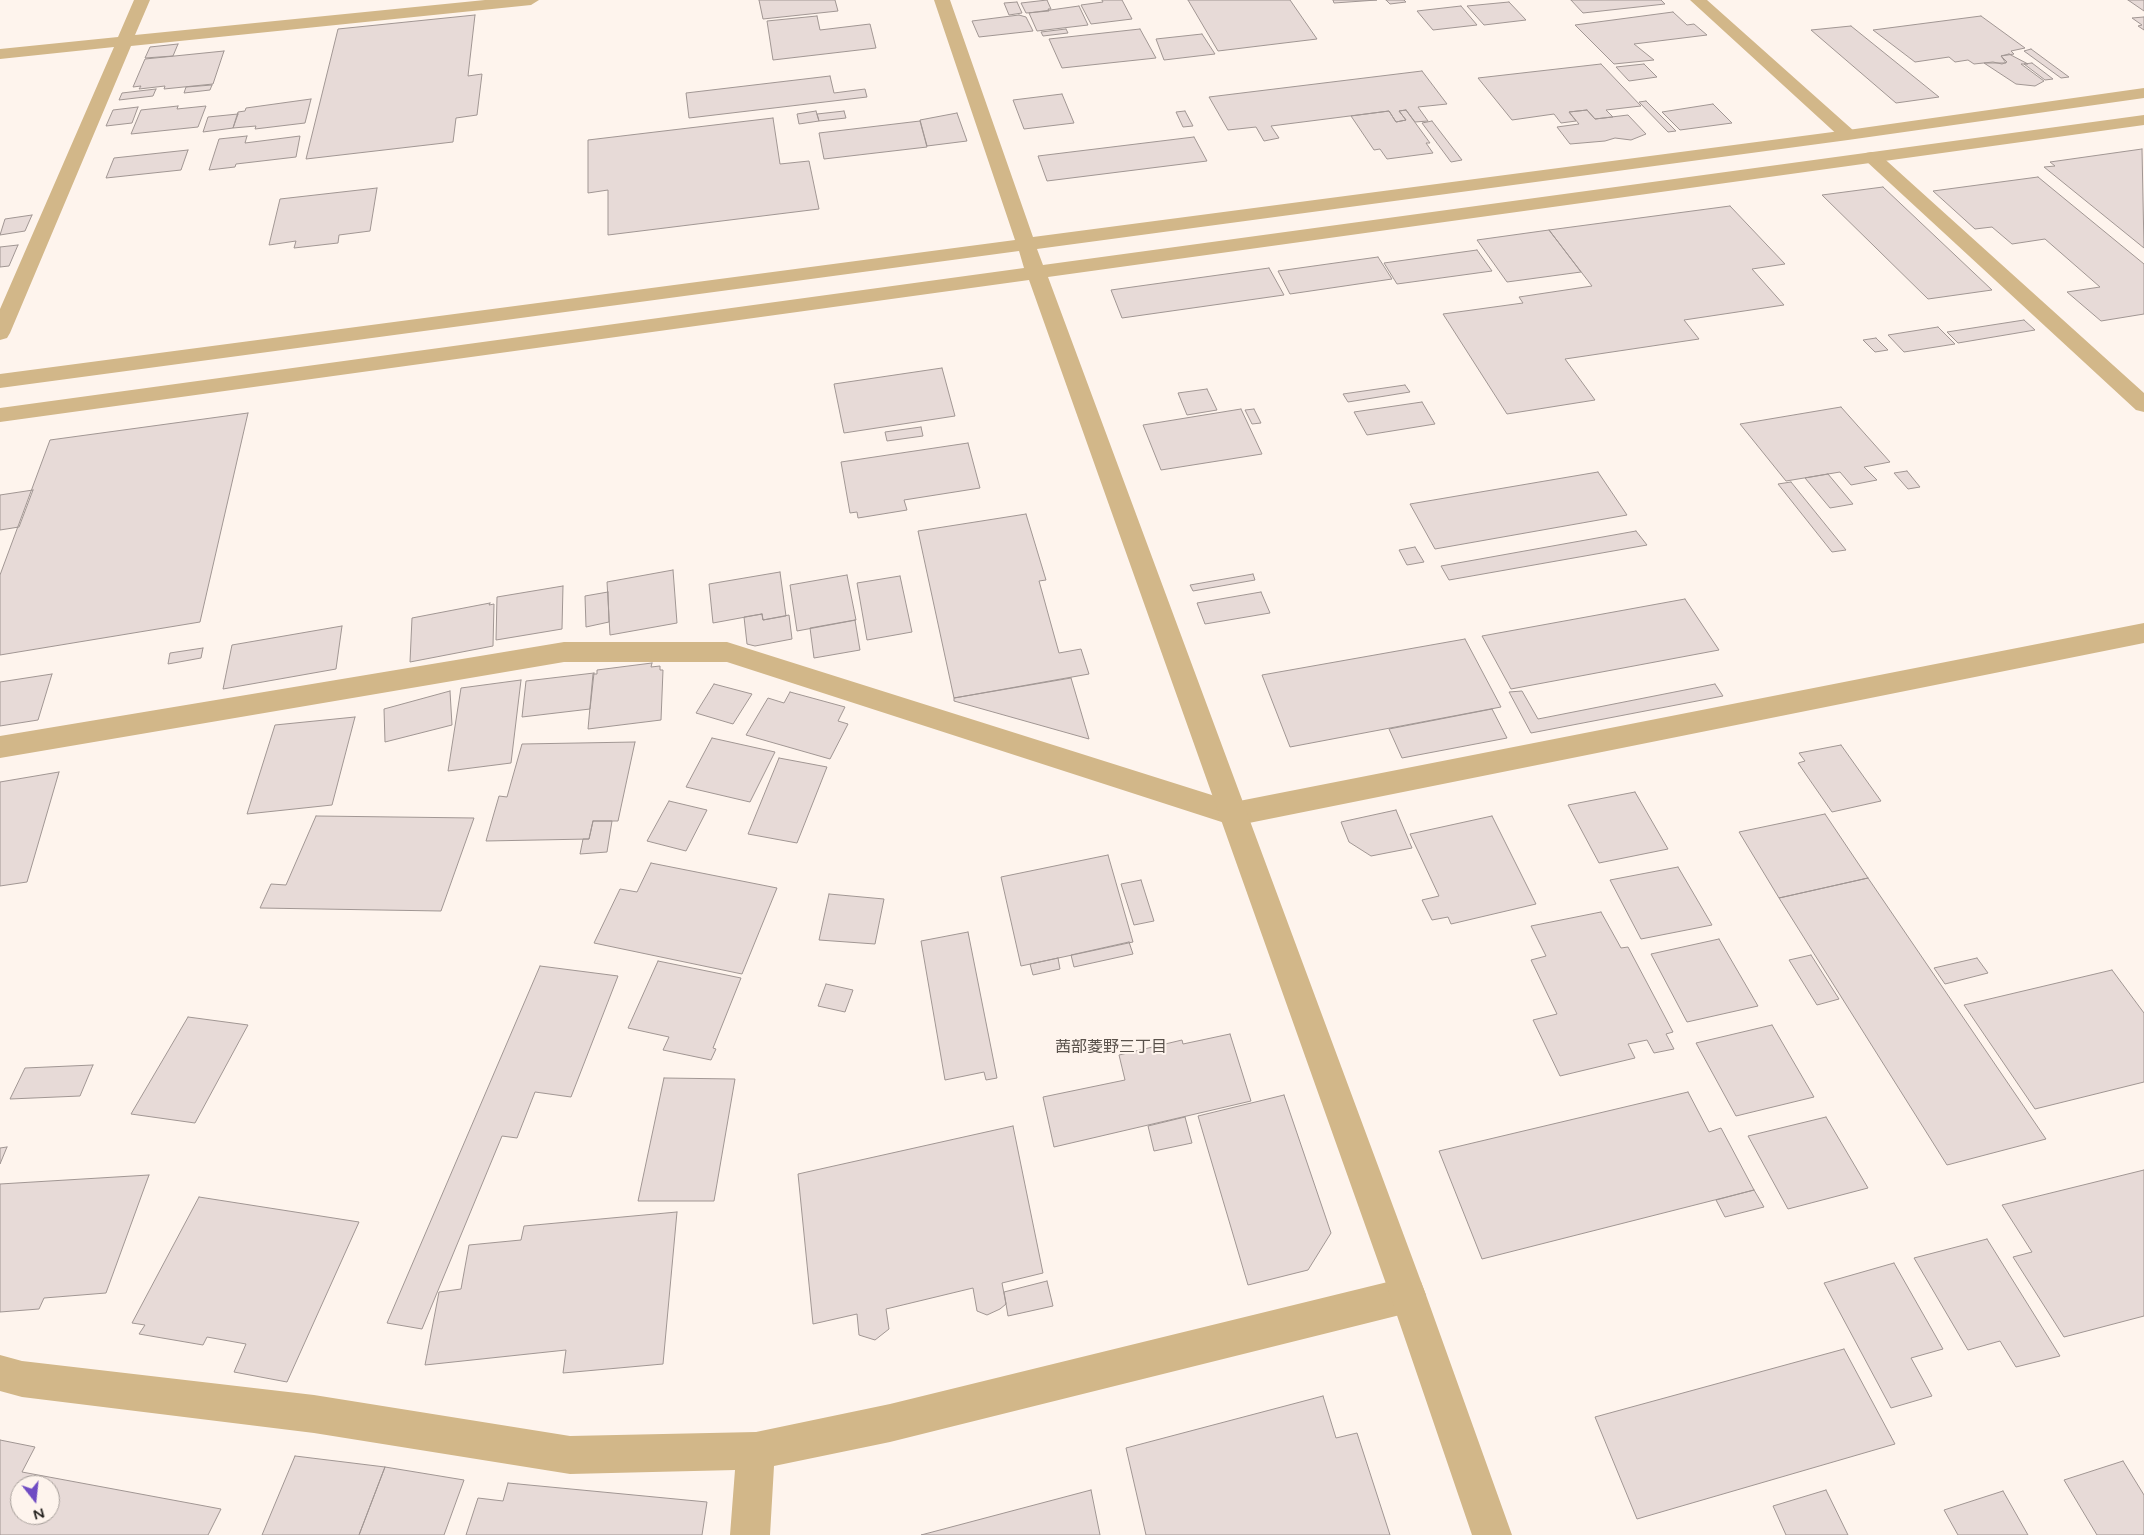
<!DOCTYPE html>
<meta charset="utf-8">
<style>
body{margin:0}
#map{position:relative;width:2144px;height:1535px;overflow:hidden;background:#fef4ed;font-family:"Varela Round",sans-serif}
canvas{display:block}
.north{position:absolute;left:10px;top:1475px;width:50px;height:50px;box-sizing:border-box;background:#fef4ed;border:1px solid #a8a09b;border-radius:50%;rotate:164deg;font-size:14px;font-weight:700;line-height:20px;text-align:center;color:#262320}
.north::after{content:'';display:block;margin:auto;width:18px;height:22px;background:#6f4bc3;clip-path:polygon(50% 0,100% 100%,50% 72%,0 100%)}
</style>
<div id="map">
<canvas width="2144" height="1535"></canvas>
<div class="north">N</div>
</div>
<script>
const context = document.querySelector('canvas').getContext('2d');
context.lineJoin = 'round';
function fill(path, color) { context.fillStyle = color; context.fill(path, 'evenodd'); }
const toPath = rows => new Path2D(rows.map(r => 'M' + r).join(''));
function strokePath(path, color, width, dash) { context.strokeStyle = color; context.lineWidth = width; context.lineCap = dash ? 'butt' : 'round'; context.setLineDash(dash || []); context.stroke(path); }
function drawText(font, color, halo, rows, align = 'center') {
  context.font = font + ' "Varela Round","Noto Sans JP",sans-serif'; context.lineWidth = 4; context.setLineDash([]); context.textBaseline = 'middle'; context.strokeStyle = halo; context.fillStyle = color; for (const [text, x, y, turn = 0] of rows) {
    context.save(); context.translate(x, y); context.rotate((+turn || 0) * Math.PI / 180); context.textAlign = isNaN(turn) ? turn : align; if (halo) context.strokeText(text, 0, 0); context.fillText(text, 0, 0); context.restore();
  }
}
const building = toPath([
 [759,0,835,0,838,11,763,19,759,0],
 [1047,0,1051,9,1048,9,1049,11,1026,13,1021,3,1047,0],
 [1102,0,1122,0,1132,19,1091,24,1081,5,1103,2,1102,0],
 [1188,0,1290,0,1317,39,1218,51,1188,0],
 [1333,0,1377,0,1334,3,1333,0],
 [1386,0,1404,0,1406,2,1390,4,1386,0],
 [1571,0,1661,0,1665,4,1583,13,1571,0],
 [2128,0,2144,0,2144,11,2128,0],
 [1017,2,1022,13,1009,15,1004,3,1017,2],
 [1509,2,1526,20,1484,25,1467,6,1509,2],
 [1079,6,1088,25,1037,31,1029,13,1079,6],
 [1461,6,1477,25,1433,30,1417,11,1461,6],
 [1673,12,1687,25,1694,24,1707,35,1634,44,1654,60,1614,64,1575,25,1673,12],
 [475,15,468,76,482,74,477,115,456,118,453,142,306,159,338,29,475,15],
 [1019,15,1026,17,1033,31,979,37,972,21,1019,15],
 [817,16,820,30,870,24,876,48,773,60,767,21,817,16],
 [1981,16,2025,48,2011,51,2014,54,2001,56,2007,62,2002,64,1993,62,1974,64,1968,60,1955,62,1949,57,1915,62,1873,30,1981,16],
 [2144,17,2144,30,2138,26,2142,25,2132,18,2144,17],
 [1851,26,1939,97,1896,103,1811,30,1851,26],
 [1066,29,1068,33,1043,36,1041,32,1066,29],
 [1140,29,1156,58,1062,68,1049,39,1140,29],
 [1202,34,1215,54,1164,60,1156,39,1202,34],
 [178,44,173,56,145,58,150,47,178,44],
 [2031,49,2069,77,2061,78,2024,51,2031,49],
 [224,51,213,84,164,89,165,86,139,89,141,86,133,87,145,59,224,51],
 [2009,54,2028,64,2021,64,2044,81,2035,86,2016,84,1984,63,2006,63,2001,56,2009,54],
 [2032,63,2053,79,2045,80,2024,64,2032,63],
 [1601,64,1641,106,1606,110,1613,117,1595,119,1587,110,1569,112,1576,121,1561,123,1554,114,1512,120,1478,78,1601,64],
 [1644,64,1657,77,1629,81,1616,67,1644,64],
 [1422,71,1447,104,1418,107,1428,121,1415,122,1406,110,1399,111,1406,120,1396,122,1389,111,1271,126,1279,138,1264,141,1256,127,1228,130,1209,97,1422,71],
 [830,76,834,93,865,89,867,97,689,118,686,93,830,76],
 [212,85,210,90,184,93,186,87,212,85],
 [156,89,153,96,119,100,122,93,156,89],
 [1062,94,1074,123,1024,129,1013,100,1062,94],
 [311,99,305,123,255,129,256,126,233,128,238,112,245,111,246,108,311,99],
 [1646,101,1676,131,1668,132,1639,102,1646,101],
 [1713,104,1732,123,1680,130,1662,112,1713,104],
 [178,106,177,109,206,106,198,127,131,134,141,110,178,106],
 [138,107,132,123,106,126,113,110,138,107],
 [1406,110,1430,143,1426,143,1433,153,1387,159,1380,149,1374,150,1351,116,1389,111,1396,122,1406,120,1399,111,1406,110],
 [1587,110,1595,119,1628,115,1646,134,1631,140,1615,138,1605,141,1570,144,1557,127,1579,124,1569,112,1587,110],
 [816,111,819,121,799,124,797,114,816,111],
 [844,111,846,118,819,121,817,114,844,111],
 [1185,111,1193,126,1183,127,1176,112,1185,111],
 [957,113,967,141,927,146,920,120,957,113],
 [238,114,233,128,203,132,208,117,238,114],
 [773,118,780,164,809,161,819,209,608,235,608,190,588,193,588,140,773,118],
 [920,121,927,147,824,159,819,133,920,121],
 [1432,121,1462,160,1451,162,1422,123,1432,121],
 [247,136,245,143,300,136,296,157,236,164,235,167,209,170,219,139,247,136],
 [1194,137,1207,161,1047,181,1038,156,1194,137],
 [2142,149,2144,248,2044,167,2055,166,2050,162,2142,149],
 [188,150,181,170,106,178,114,158,188,150],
 [2038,177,2144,264,2144,314,2101,321,2067,292,2100,287,2045,239,2012,244,1992,227,1975,229,1933,191,2038,177],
 [1883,187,1992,290,1928,299,1822,195,1883,187],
 [377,188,370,231,339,235,338,243,294,248,296,241,269,245,280,199,377,188],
 [1730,206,1785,264,1752,269,1784,305,1684,320,1699,339,1565,359,1595,400,1507,414,1443,314,1523,303,1519,297,1592,286,1549,230,1730,206],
 [32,215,25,231,0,235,5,219,32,215],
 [1549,230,1581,272,1507,282,1477,240,1549,230],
 [18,245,9,266,0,267,0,247,18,245],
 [1477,250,1492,271,1397,284,1384,263,1477,250],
 [1378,257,1392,279,1290,294,1278,271,1378,257],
 [1269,268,1284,295,1122,318,1111,290,1269,268],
 [2024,320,2035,330,1958,343,1947,332,2024,320],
 [1938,327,1955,344,1904,352,1888,335,1938,327],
 [1876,338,1888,350,1875,352,1863,340,1876,338],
 [942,368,955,416,844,433,834,384,942,368],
 [1405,385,1410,392,1348,402,1343,394,1405,385],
 [1207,389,1217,410,1187,415,1178,393,1207,389],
 [1422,402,1435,424,1367,435,1354,412,1422,402],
 [1841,407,1890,462,1864,467,1877,480,1851,485,1840,472,1786,481,1740,424,1841,407],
 [1241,409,1262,454,1161,470,1143,425,1241,409],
 [1254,409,1261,423,1252,424,1245,410,1254,409],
 [248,413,200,622,0,655,0,575,50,440,248,413],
 [921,427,923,436,887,441,885,432,921,427],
 [968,443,980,488,904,500,907,510,858,518,857,512,850,513,841,462,968,443],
 [1907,471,1920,487,1908,489,1894,473,1907,471],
 [1598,472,1627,515,1435,549,1410,504,1598,472],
 [1828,474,1853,504,1830,508,1805,478,1828,474],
 [1791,482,1846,550,1832,552,1778,484,1791,482],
 [33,490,19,527,0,530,0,495,33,490],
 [1026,514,1046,580,1039,581,1059,653,1081,649,1089,674,954,698,918,531,1026,514],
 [1636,531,1647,545,1449,580,1441,566,1636,531],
 [1415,547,1424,562,1407,565,1399,550,1415,547],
 [673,570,677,623,610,635,607,582,673,570],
 [780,572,786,616,763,620,762,614,713,623,709,584,780,572],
 [1253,574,1255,580,1193,591,1190,585,1253,574],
 [847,575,856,620,797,631,790,585,847,575],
 [900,576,912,632,867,640,857,583,900,576],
 [563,586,562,629,496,640,497,597,563,586],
 [608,592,609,622,586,627,585,596,608,592],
 [1261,592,1270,613,1205,624,1197,603,1261,592],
 [1685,599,1719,650,1511,689,1482,636,1685,599],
 [490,603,489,605,494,604,493,646,410,662,412,618,490,603],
 [762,614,763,620,789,615,792,639,755,646,747,644,744,617,762,614],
 [855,620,860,650,814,658,810,628,855,620],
 [342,626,336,669,223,689,232,645,342,626],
 [1465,639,1501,707,1290,747,1262,675,1465,639],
 [203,648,201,658,168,664,170,653,203,648],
 [652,663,651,667,660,666,660,670,663,670,661,720,588,729,593,674,597,674,597,670,652,663],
 [594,673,590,709,522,717,526,681,594,673],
 [52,674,38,720,0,726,0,682,52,674],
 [1071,678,1089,739,954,701,954,698,1071,678],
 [521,680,511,763,448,771,461,688,521,680],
 [714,684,752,694,733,724,696,713,714,684],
 [1715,684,1723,696,1531,733,1509,692,1522,691,1538,719,1715,684],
 [450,691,452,725,385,742,384,709,450,691],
 [790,692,845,707,838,721,848,724,830,759,746,735,768,698,784,703,790,692],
 [1492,709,1507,738,1402,758,1389,729,1492,709],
 [355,717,332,805,247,814,275,725,355,717],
 [712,738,775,752,750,802,686,787,712,738],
 [635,742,618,821,593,821,589,839,486,841,499,796,507,797,522,744,635,742],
 [1841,745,1881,801,1832,812,1798,763,1805,761,1799,753,1841,745],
 [779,758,827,767,797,843,748,834,779,758],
 [59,772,27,882,0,886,0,782,59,772],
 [1635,792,1668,849,1599,863,1568,805,1635,792],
 [669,801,707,810,686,851,647,841,669,801],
 [1396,810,1412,848,1371,856,1349,842,1341,822,1396,810],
 [1825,814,1868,878,1779,898,1739,832,1825,814],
 [316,816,474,818,441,911,260,908,271,884,286,885,316,816],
 [1492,816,1536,904,1451,924,1448,917,1432,920,1422,900,1439,896,1410,834,1492,816],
 [593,821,612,821,607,852,580,854,583,839,589,839,593,821],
 [1108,855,1133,942,1021,966,1001,877,1108,855],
 [651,863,777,888,742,974,594,943,620,889,637,892,651,863],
 [1678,867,1712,925,1641,939,1610,880,1678,867],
 [1868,878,2046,1139,1947,1165,1779,898,1868,878],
 [1141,880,1154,921,1134,925,1121,884,1141,880],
 [829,894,884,899,875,944,819,940,829,894],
 [1601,912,1621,948,1628,947,1673,1032,1666,1034,1674,1049,1654,1053,1647,1040,1628,1044,1635,1058,1560,1076,1533,1020,1557,1014,1531,960,1546,956,1531,926,1601,912],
 [968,932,997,1078,986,1080,984,1072,945,1080,921,941,968,932],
 [1719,939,1758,1006,1687,1022,1651,954,1719,939],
 [1129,942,1133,954,1074,967,1071,955,1129,942],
 [1811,955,1839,999,1817,1005,1789,960,1811,955],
 [1058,958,1060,969,1033,975,1030,964,1058,958],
 [1977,958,1988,973,1945,984,1934,968,1977,958],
 [658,961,741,978,713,1048,716,1049,711,1060,663,1050,669,1037,628,1028,658,961],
 [540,966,618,976,571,1097,535,1092,517,1138,502,1136,422,1329,387,1323,540,966],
 [2112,970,2144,1013,2144,1082,2035,1109,1964,1005,2112,970],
 [826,984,853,990,845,1012,818,1006,826,984],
 [188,1017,248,1025,195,1123,131,1114,188,1017],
 [1772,1025,1814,1097,1736,1116,1696,1043,1772,1025],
 [1230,1034,1251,1101,1054,1147,1043,1097,1125,1080,1119,1055,1182,1040,1183,1044,1230,1034],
 [93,1065,80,1096,10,1099,25,1068,93,1065],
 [664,1078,735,1079,714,1201,638,1201,664,1078],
 [1688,1092,1709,1132,1721,1128,1754,1190,1482,1259,1439,1151,1688,1092],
 [1284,1095,1331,1233,1308,1270,1248,1285,1198,1116,1284,1095],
 [1185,1117,1192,1143,1154,1151,1148,1126,1185,1117],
 [1826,1117,1868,1188,1788,1209,1748,1136,1826,1117],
 [1013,1126,1043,1273,1002,1283,1006,1304,1000,1309,987,1315,977,1311,973,1288,886,1309,889,1329,875,1340,859,1335,857,1314,813,1324,798,1174,1013,1126],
 [7,1147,0,1164,0,1148,7,1147],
 [2144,1170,2144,1316,2064,1337,2013,1257,2032,1252,2002,1205,2144,1170],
 [149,1175,106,1293,44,1298,39,1309,0,1312,0,1184,149,1175],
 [1754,1190,1764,1207,1725,1217,1716,1200,1754,1190],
 [199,1197,359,1222,287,1382,234,1372,246,1344,207,1337,203,1345,139,1334,145,1325,132,1323,199,1197],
 [677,1212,663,1364,563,1373,566,1350,425,1365,439,1292,461,1289,469,1245,521,1240,524,1226,677,1212],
 [1987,1239,2060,1356,2016,1367,2000,1341,1968,1350,1914,1258,1987,1239],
 [1894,1263,1943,1349,1911,1358,1932,1396,1891,1408,1824,1283,1894,1263],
 [1047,1281,1053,1306,1008,1316,1004,1292,1047,1281],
 [1844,1349,1895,1444,1637,1519,1595,1417,1844,1349],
 [1323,1396,1336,1438,1357,1433,1390,1535,1146,1535,1126,1448,1323,1396],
 [0,1440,35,1447,22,1472,221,1509,208,1535,0,1535,0,1440],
 [20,1485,50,1485,50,1515,20,1515,20,1485],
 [295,1456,385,1467,359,1535,262,1535,295,1456],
 [2123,1461,2144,1495,2144,1535,2097,1535,2064,1480,2123,1461],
 [385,1467,464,1480,444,1535,359,1535,385,1467],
 [508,1483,707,1502,702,1535,466,1535,478,1498,503,1501,508,1483],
 [1091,1490,1100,1535,921,1535,1091,1490],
 [1826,1490,1848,1535,1786,1535,1773,1506,1826,1490],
 [2003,1491,2028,1535,1958,1535,1944,1510,2003,1491]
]);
const minor = toPath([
 [134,0,150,0,135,35,485,0,539,0,531,5,131,46,10,333,7,338,0,340,0,309,114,47,0,59,0,49,118,37,134,0],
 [1690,0,1707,0,1854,131,1857,135,1854,139,1842,139,1690,0],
 [1872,152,1878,153,2144,393,2144,412,2136,410,1866,161,1863,157,1866,153,1872,152],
 [2144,623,2144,643,1234,826,727,662,564,662,0,758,0,736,564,642,727,642,1234,802,2144,623],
 [1408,1277,1421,1282,1426,1295,1421,1308,1408,1313,890,1442,774,1466,770,1535,730,1535,735,1470,570,1474,314,1433,22,1397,0,1391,0,1355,22,1361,314,1395,570,1436,756,1432,890,1404,1408,1277]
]);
const tertiary = toPath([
 [934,0,950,0,1033,237,1848,130,2144,88,2144,98,1848,140,1037,249,1043,265,2144,115,2144,125,1048,277,1426,1295,1512,1535,1472,1535,1390,1295,1029,280,0,422,0,408,1024,268,1019,251,0,388,0,374,1015,240,934,0]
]);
const neighbourhoodNames = [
 ["茜部菱野三丁目",1111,1048]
];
fill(building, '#e7dad7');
strokePath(building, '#a19693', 1);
fill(minor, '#d2b789');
fill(tertiary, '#d2b789');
drawText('16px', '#59514b', '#fef4ed', neighbourhoodNames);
</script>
